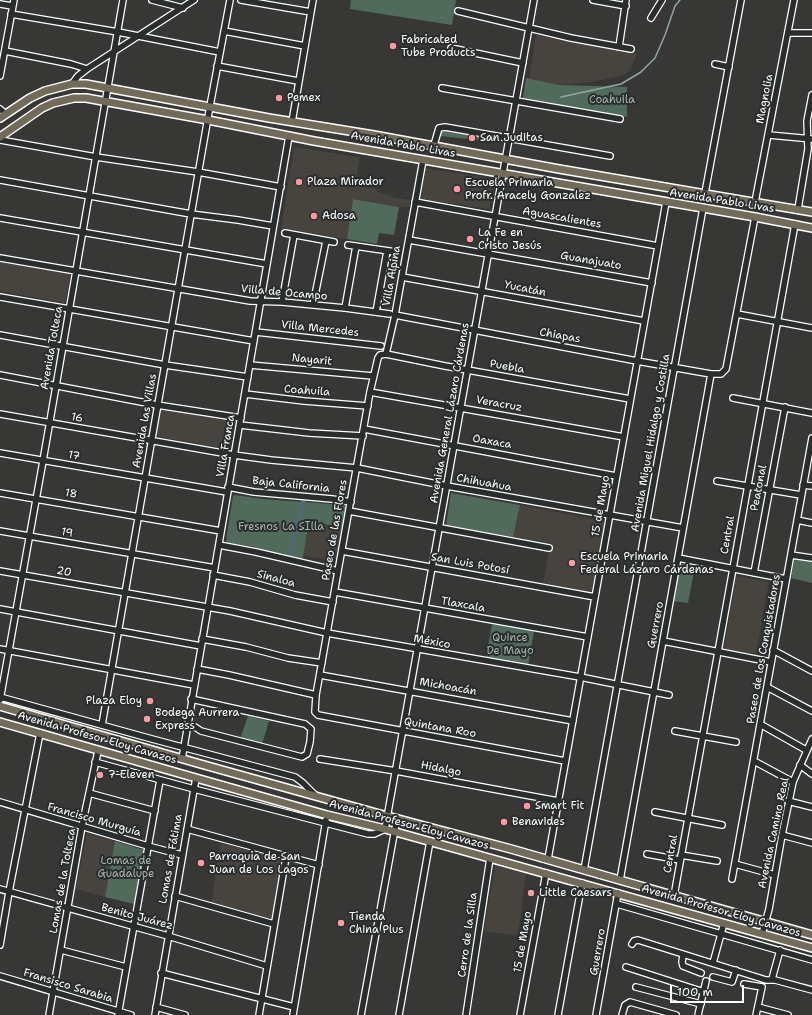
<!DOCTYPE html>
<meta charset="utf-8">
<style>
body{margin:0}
#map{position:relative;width:812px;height:1015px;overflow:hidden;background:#373735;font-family:"Shantell Sans",sans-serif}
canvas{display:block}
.scale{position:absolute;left:670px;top:985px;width:74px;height:18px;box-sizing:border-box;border:2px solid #fff;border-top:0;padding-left:5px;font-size:12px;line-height:14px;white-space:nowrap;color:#fff;-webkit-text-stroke:3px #2a2d2e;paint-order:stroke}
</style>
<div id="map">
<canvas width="812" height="1015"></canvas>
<div class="scale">100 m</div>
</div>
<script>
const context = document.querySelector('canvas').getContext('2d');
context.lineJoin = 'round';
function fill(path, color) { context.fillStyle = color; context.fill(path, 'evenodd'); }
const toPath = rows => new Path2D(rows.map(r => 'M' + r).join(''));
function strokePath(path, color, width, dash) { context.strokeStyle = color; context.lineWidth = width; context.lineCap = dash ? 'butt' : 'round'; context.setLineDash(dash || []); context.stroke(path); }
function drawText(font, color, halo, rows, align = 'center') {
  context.font = font + ' "Shantell Sans",sans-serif'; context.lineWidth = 4; context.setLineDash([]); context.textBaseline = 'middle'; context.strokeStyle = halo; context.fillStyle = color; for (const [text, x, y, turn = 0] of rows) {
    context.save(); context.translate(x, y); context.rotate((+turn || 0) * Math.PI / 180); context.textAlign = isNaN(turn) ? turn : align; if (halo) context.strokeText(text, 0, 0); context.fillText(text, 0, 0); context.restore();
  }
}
const built = toPath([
 [536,35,567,41,637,54,630,70,624,75,592,82,560,85,529,79],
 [294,147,360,157,355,185,377,189,377,192,391,195,391,197,410,200,410,207,399,207,353,199,347,239,281,228],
 [425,168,494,179,489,209,421,199],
 [0,262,69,274,70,276,66,301,63,303,0,291],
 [164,407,231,419,235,424,230,447,227,449,159,437,156,433,161,409],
 [520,505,602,521,604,523,592,590,589,592,543,583,550,543,513,537],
 [309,522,342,527,335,561,303,556],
 [738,576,769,582,756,654,724,649,736,577],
 [87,833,115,842,105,897,76,889],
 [221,843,280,859,281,862,272,917,269,918,211,903],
 [495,865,526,874,518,936,484,931]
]);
const green = toPath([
 [351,0,456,0,452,25,350,9],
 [526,78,560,85,627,87,627,117,523,98],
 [441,129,500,140,497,142,440,136],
 [353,199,399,207,394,235,379,233,377,244,347,239],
 [451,493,520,505,513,537,446,526],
 [235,495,263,499,344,505,346,508,342,527,309,522,302,562,254,547,228,543,226,541,233,496],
 [798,559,812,562,812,583,791,578,794,561],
 [682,564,695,566,688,603,672,601,679,566],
 [492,624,534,631,528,666,486,657],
 [248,716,269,721,262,744,240,739],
 [115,841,144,850,134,904,105,897]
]);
const stream = toPath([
 [561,97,621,84,641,72,655,58,665,35,675,6,680,0]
]);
const canal = toPath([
 [290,558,304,497]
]);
const minor = toPath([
 [152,0,183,8],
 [241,0,311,12],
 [593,0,626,6],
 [0,4,12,6],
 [458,11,571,38,631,49],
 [11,14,118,32,220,52],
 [651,18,662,0],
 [224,31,305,46],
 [788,33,812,33],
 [619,47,626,0],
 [451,48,523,63],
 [5,51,71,64,87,69],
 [715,64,729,67],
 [217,66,298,81],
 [0,76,14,0],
 [72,84,78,76,87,69,194,0],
 [442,88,620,119],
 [0,109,6,114],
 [292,122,313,0],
 [769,135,812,139],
 [0,140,96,157,198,172,281,187],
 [434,145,439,128,445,127,610,156],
 [0,180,191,214,238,220,273,226],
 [705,193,741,0],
 [415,202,658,246],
 [755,202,794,0],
 [798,209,808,149,807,121,812,95],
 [0,218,267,264],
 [285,233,334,242],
 [409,240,652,283],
 [348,245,396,252],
 [0,258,250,301,282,302,345,308,390,314],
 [402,277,644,321],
 [0,297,254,341],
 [282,302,294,235],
 [313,305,326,241],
 [345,308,356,246],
 [376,312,387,251],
 [737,314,812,328],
 [395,315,637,361,711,374,721,374,726,369,755,217],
 [256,332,381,346],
 [0,335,165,365,248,377],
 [386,354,395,315,423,160],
 [250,365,373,376],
 [0,375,157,405,241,418],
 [370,392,624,437],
 [245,394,304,401,368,406],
 [733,398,812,413],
 [0,414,234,455,271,460,357,468,447,486,683,528],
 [240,425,309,433,363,436],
 [364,429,616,476],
 [0,453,227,492],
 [717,481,801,495],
 [803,485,812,486],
 [228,487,254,492,332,499,351,502],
 [0,493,221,531],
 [349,511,549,548],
 [797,520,812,523],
 [0,531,215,568],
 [219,545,256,552,338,571],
 [342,551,595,597],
 [791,555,812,558],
 [678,558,786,579],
 [0,571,230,611,327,633,580,677,669,695],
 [754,573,785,407],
 [213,575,250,582,295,595,333,602],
 [335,592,588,637],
 [0,609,201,646],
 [202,639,246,647,288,658,322,663],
 [663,641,771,662],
 [0,649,194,685],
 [773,650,812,671],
 [197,669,229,675,316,695],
 [320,675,573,721],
 [767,687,812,711],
 [0,697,152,739,295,777,303,783,316,796],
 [0,700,43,461,123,0],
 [760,724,806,750],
 [102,725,210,106,230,0],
 [187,725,195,727,201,731,302,757,307,754,310,742,311,729,305,724,191,699],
 [675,731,736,742],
 [182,759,289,136],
 [320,759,396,771,558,801],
 [565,761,318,715,315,712,316,695,338,571,370,392,378,358,380,355,386,354,445,366,630,399],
 [754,761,793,782],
 [95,762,194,789,368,834,374,834,385,829,534,0],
 [800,765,812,774],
 [89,793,155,811],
 [788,801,812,807],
 [0,802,148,846,182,855],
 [655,812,722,825],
 [187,829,319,865],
 [782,835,812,843],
 [647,854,680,860],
 [681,855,717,861],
 [548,859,666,202],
 [735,864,775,875],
 [584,870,703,208],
 [732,879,812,438],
 [620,880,711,374],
 [0,889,168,936,267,966],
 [175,896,274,924],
 [674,896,795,224],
 [617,904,812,960],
 [762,934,769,909,782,835,793,782,812,739],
 [632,944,634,941,638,940,766,980,775,980,812,990],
 [0,945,9,892,40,733],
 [61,950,126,967],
 [683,955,682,962,683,966,701,973],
 [713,963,724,923],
 [626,967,704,992],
 [161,973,294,1007],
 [0,976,131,1015],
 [713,977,732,982,736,970],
 [772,979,780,950],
 [744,984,762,987],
 [636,987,701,1004],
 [156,1007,185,1015],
 [758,1007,788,1015],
 [49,1015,82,826,98,751],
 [118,1015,160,780],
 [155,1015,196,778],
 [259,1015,286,857],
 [293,1015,326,820],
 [361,1015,397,818],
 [399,1015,430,841],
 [466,1015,490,858],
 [520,1015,546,873],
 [558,1015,582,883],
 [596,1015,618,893],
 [622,1015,625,1005,630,1002,676,1015],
 [698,1015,706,981],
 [756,1015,762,987]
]);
const major = toPath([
 [0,118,30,98,45,91,72,84,86,84,269,118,374,135,559,169,812,212],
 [0,137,42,108,53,103,74,98,86,98,208,120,314,141,755,217,812,228],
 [0,706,197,763,387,816,511,849,812,935],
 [0,722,196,778,327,815,385,829,812,948]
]);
const markers = [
 [393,46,4,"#ff9aa2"],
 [279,98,4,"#ff9aa2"],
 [472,138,4,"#ff9aa2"],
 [299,182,4,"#ff9aa2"],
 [457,189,4,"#ff9aa2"],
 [314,216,4,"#ff9aa2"],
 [470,239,4,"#ff9aa2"],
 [572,563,4,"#ff9aa2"],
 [150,701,4,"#ff9aa2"],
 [147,719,4,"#ff9aa2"],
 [100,775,4,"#ff9aa2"],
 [527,806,4,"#ff9aa2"],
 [504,822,4,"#ff9aa2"],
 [201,863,4,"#ff9aa2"],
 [531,893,4,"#ff9aa2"],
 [341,923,4,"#ff9aa2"]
];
const poiNames = [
 ["Fabricated",401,40],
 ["Tube Products",401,53],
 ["Pemex",287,98],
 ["San Juditas",480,138],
 ["Plaza Mirador",307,182],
 ["Escuela Primaria",465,183],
 ["Profr. Aracely Gonzalez",465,196],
 ["Adosa",322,216],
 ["La Fe en",478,233],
 ["Cristo Jesús",478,246],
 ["Escuela Primaria",580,557],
 ["Federal Lázaro Cárdenas",580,570],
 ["Plaza Eloy",142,701,"right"],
 ["Bodega Aurrera",155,713],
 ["Express",155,726],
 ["7-Eleven",108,775],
 ["Smart Fit",535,806],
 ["Benavides",512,822],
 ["Parroquia de San",209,857],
 ["Juan de Los Lagos",209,870],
 ["Little Caesars",539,893],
 ["Tienda",349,917],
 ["China Plus",349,930]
];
const streetNames = [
 ["Magnolia",765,99,-79],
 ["Avenida Pablo Livas",403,145,10],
 ["Avenida Pablo Livas",722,201,9],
 ["Aguascalientes",562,218,10],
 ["Guanajuato",591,261,10],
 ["Villa Alpina",392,276,-80],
 ["Yucatán",525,289,11],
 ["Villa de Ocampo",284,293,5],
 ["Villa Mercedes",320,329,6],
 ["Chiapas",560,336,10],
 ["Avenida Tolteca",52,348,-80],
 ["Nayarit",312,360,5],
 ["Puebla",507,367,10],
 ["Coahuila",307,391,4],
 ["Veracruz",499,404,10],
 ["Avenida General Lázaro Cárdenas",450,413,-80],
 ["16",77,418,10],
 ["Avenida las Villas",145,421,-80],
 ["Oaxaca",492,442,10],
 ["Avenida Miguel Hidalgo y Costilla",651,443,-80],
 ["Villa Franca",226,446,-80],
 ["17",74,456,10],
 ["Chihuahua",484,483,10],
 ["Baja California",291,485,6],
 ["Peatonal",759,488,-79],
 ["18",71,494,10],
 ["15 de Mayo",601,506,-80],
 ["Paseo de las Flores",335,530,-80],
 ["19",67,533,10],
 ["Central",728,535,-80],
 ["San Luis Potosí",470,564,10],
 ["20",64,572,10],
 ["Sinaloa",276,579,15],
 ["Tlaxcala",463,605,10],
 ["Guerrero",656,625,-79],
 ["México",432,642,10],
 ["Paseo de los Conquistadores",764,649,-80],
 ["Michoacán",448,687,10],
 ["Quintana Roo",440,728,10],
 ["Avenida Profesor Eloy Cavazos",97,738,16],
 ["Hidalgo",441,769,11],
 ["Francisco Murguía",94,820,16],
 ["Avenida Profesor Eloy Cavazos",409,825,15],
 ["Avenida Camino Real",774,833,-78],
 ["Central",671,854,-80],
 ["Lomas de Fátima",171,859,-80],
 ["Lomas de la Tolteca",63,881,-80],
 ["Avenida Profesor Eloy Cavazos",721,911,16],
 ["Benito Juárez",137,917,15],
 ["Cerro de la Silla",468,935,-82],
 ["15 de Mayo",523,942,-80],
 ["Guerrero",598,952,-80],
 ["Fransisco Sarabia",68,986,17]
];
const parkNames = [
 ["Coahuila",612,100],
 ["Fresnos La SIlla",281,527],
 ["Quince",510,638],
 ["De Mayo",510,651],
 ["Lomas de",126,861],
 ["Guadalupe",126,874]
];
fill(built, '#47433e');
fill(green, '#506b5b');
strokePath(stream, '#94a5aa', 1.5);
strokePath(canal, '#4d6972', 5);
strokePath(minor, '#fff', 8);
strokePath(major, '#fff', 10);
strokePath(minor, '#2a2d2e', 5.5);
strokePath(major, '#736b5a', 7);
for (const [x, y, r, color] of markers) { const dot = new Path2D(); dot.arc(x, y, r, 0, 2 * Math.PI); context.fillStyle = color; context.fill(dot); strokePath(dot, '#2a2d2e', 1.5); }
drawText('11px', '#fff', '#2a2d2e', poiNames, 'left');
drawText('11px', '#fff', '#2a2d2e', streetNames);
drawText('11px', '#a8b5ad', '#2a2d2e', parkNames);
</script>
